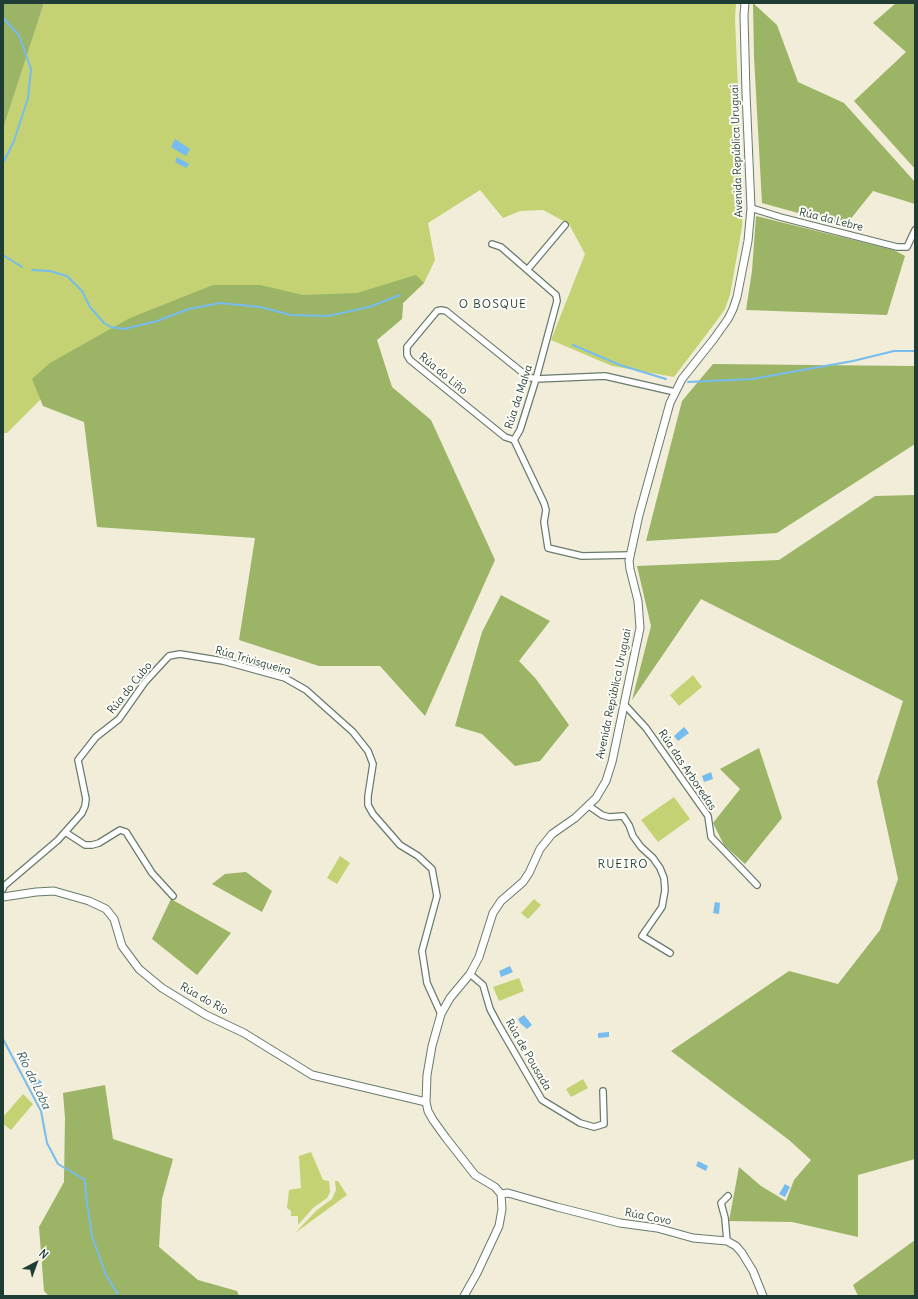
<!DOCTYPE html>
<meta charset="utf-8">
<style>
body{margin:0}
#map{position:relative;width:918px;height:1299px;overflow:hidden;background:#f1edd8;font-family:Delius,sans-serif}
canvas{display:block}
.frame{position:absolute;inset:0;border:4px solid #1f3d34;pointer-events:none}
.north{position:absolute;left:16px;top:1243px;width:40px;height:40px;-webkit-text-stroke:3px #fdfcf7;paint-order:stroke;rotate:41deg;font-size:11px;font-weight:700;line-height:16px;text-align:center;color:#1f3d34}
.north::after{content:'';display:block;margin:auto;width:14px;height:18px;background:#1f3d34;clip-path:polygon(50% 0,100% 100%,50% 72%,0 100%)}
</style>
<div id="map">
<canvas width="918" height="1299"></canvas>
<div class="frame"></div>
<div class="north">N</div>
</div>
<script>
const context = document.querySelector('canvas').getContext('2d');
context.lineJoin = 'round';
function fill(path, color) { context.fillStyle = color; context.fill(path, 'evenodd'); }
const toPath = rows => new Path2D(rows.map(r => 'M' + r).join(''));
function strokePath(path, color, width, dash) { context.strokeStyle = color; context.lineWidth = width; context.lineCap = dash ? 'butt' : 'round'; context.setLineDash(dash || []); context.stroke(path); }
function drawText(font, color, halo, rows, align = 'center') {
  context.font = font + ' Delius,sans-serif'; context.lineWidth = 4; context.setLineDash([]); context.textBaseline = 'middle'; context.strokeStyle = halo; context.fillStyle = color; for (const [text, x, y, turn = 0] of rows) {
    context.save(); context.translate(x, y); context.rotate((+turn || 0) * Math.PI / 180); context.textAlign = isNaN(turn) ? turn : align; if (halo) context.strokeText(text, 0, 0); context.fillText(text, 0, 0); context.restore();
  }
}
const green = toPath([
 [44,3,736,3,735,19,743,203,742,227,730,295,725,309,715,323,674,377,612,366,551,340,585,254,569,224,543,210,520,211,503,218,480,190,428,223,435,260,424,283,403,303,402,319,65,375,7,433,3,433,3,129],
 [693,675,702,687,679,706,670,695],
 [674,797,690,819,658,842,641,820],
 [340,856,350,863,337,884,327,878],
 [534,899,541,905,528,919,521,913],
 [519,978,524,991,499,1001,493,987],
 [583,1079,588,1088,571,1097,566,1089],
 [23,1094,33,1104,11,1130,3,1124,3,1117],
 [311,1152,323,1180,329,1181,330,1192,327,1198,313,1208,298,1225,298,1216,291,1216,291,1211,287,1208,289,1190,301,1188,299,1156],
 [335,1181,338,1181,347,1195,295,1233,317,1210,332,1199,336,1190]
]);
const forest = toPath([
 [3,3,44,3,3,129],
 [753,3,777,25,798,82,844,103,915,182,915,204,873,191,845,226,762,203,754,57],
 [896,3,915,3,915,169,854,101,906,52,873,23],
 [756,216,894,250,905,256,887,315,746,310,752,271],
 [416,275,424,283,403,303,402,319,377,340,392,387,431,420,495,560,425,716,380,666,319,666,239,640,255,538,97,527,84,422,43,406,32,379,50,363,130,318,213,285,260,285,303,295,357,293],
 [713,364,915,366,915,444,777,533,646,541,682,401],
 [915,495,915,1159,858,1175,858,1237,792,1222,729,1221,739,1167,761,1186,786,1201,794,1180,811,1160,789,1140,671,1051,789,971,838,984,880,930,898,879,877,782,903,701,701,599,632,700,651,626,637,566,779,560,875,496],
 [501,595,550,621,519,661,536,679,569,725,540,761,515,766,482,734,455,726,482,632],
 [759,748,782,818,745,864,724,845,713,823,740,789,720,769],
 [246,872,272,891,262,912,212,884,225,874],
 [171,899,231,933,197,975,152,939],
 [105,1085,113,1139,173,1159,162,1199,159,1247,198,1280,237,1291,239,1296,49,1296,44,1291,39,1227,64,1182,65,1118,63,1093],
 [915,1240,915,1296,858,1296,853,1285]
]);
const water = toPath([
 [175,139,190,149,186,156,171,147],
 [177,157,189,164,186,168,175,162],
 [684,727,689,733,678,741,674,736],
 [711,772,713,779,704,782,702,776],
 [715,902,720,903,719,914,713,913],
 [510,966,513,972,501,977,499,971],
 [524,1015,532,1025,527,1029,520,1023,518,1019],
 [609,1032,609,1037,598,1038,598,1033],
 [30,1073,42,1082,37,1088,26,1077],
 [698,1161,708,1166,706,1171,696,1166],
 [785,1184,790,1187,785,1197,779,1194]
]);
const stream = toPath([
 [3,18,19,35,31,69,28,98,14,141,3,163],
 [3,255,22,267],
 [32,270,50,271,67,276,82,291,90,307,104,323,111,327,124,329,157,321,189,309,220,303,260,307,291,315,328,316,369,307,400,295],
 [573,345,620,365,666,379],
 [688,382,752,379,853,361,894,351,915,351],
 [3,1039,41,1111,47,1143,58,1164,85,1180,86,1196,92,1236,106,1275,119,1296]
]);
const minor = toPath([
 [751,208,780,217,897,247,907,247,915,230],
 [492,244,501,247,556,295,557,301,536,379,520,430,514,440,544,503,546,510,544,522,548,548,582,556,630,555],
 [528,269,565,225],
 [514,440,505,437,410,360,407,355,407,347,437,311,441,310,446,311,528,377,536,379,605,376,675,392],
 [624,704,646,728,708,816,711,837,757,885],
 [589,806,602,815,609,817,623,816,629,825,633,836,641,847,653,858,660,868,664,878,665,890,662,907,642,936,670,953],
 [65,832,85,845,92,845,99,843,120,830,126,832,152,873,173,896],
 [3,889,4,886,58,840,82,813,85,806,86,799,78,760,96,737,119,719,145,682,169,656,180,654,223,661,285,678,306,690,353,732,368,751,373,764,368,796,368,805,373,814,400,845,418,856,432,869,437,896,422,951,427,983,441,1014],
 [470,974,483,985,490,1009,498,1024,542,1100,580,1123,594,1127,604,1124,603,1091],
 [727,1241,725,1218,721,1203,728,1196]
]);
const tertiary = toPath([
 [3,897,36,892,54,891,89,901,106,909,114,919,122,946,139,969,162,988,206,1015,244,1033,312,1075,426,1102],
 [501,1194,508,1193,557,1207,620,1223,657,1228,693,1238,727,1241,736,1246,742,1253,753,1271,763,1296],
 [464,1296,477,1273,499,1226,502,1209,501,1194,495,1187,475,1175,446,1138,433,1120,428,1111,426,1102,427,1075,432,1046,441,1014,450,998,470,974,479,957,493,913,501,901,523,882,529,873,540,849,552,834,575,818,596,798,606,781,612,762,640,628,638,601,630,569,629,561,639,515,670,403,682,379,713,340,728,319,733,309,737,297,748,241,751,208,746,93,744,15,745,3]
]);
const streetNames = [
 ["Avenida República Uruguai",737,151,-92],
 ["Rúa da Lebre",831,220,14],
 ["Rúa do Liño",443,374,39],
 ["Rúa da Malva",519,397,-72],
 ["Rúa Trivisqueira",253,661,16],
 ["Rúa do Cubo",130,688,-51],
 ["Avenida República Uruguai",614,694,-78],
 ["Rúa das Arboredas",687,770,56],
 ["Rúa do Río",204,999,29],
 ["Rúa de Pousada",528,1055,60],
 ["Rúa Covo",648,1217,11]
];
const neighbourhoodNames = [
 ["O BOSQUE",493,305],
 ["RUEIRO",623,865]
];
const waterNames = [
 ["Río da Loba",33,1080,64]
];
fill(green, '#c4d274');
fill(forest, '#9bb466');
fill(water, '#77bcee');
strokePath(stream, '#77bcee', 2);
strokePath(minor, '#687b6d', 8);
strokePath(tertiary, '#687b6d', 9);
strokePath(minor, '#fff', 5.5);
strokePath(tertiary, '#fff', 7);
drawText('11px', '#1f3d34', '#fdfcf7', streetNames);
context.letterSpacing = '1px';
drawText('12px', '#1f3d34', '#fdfcf7', neighbourhoodNames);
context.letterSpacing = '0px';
drawText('italic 12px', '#355d62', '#fdfcf7', waterNames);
</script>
